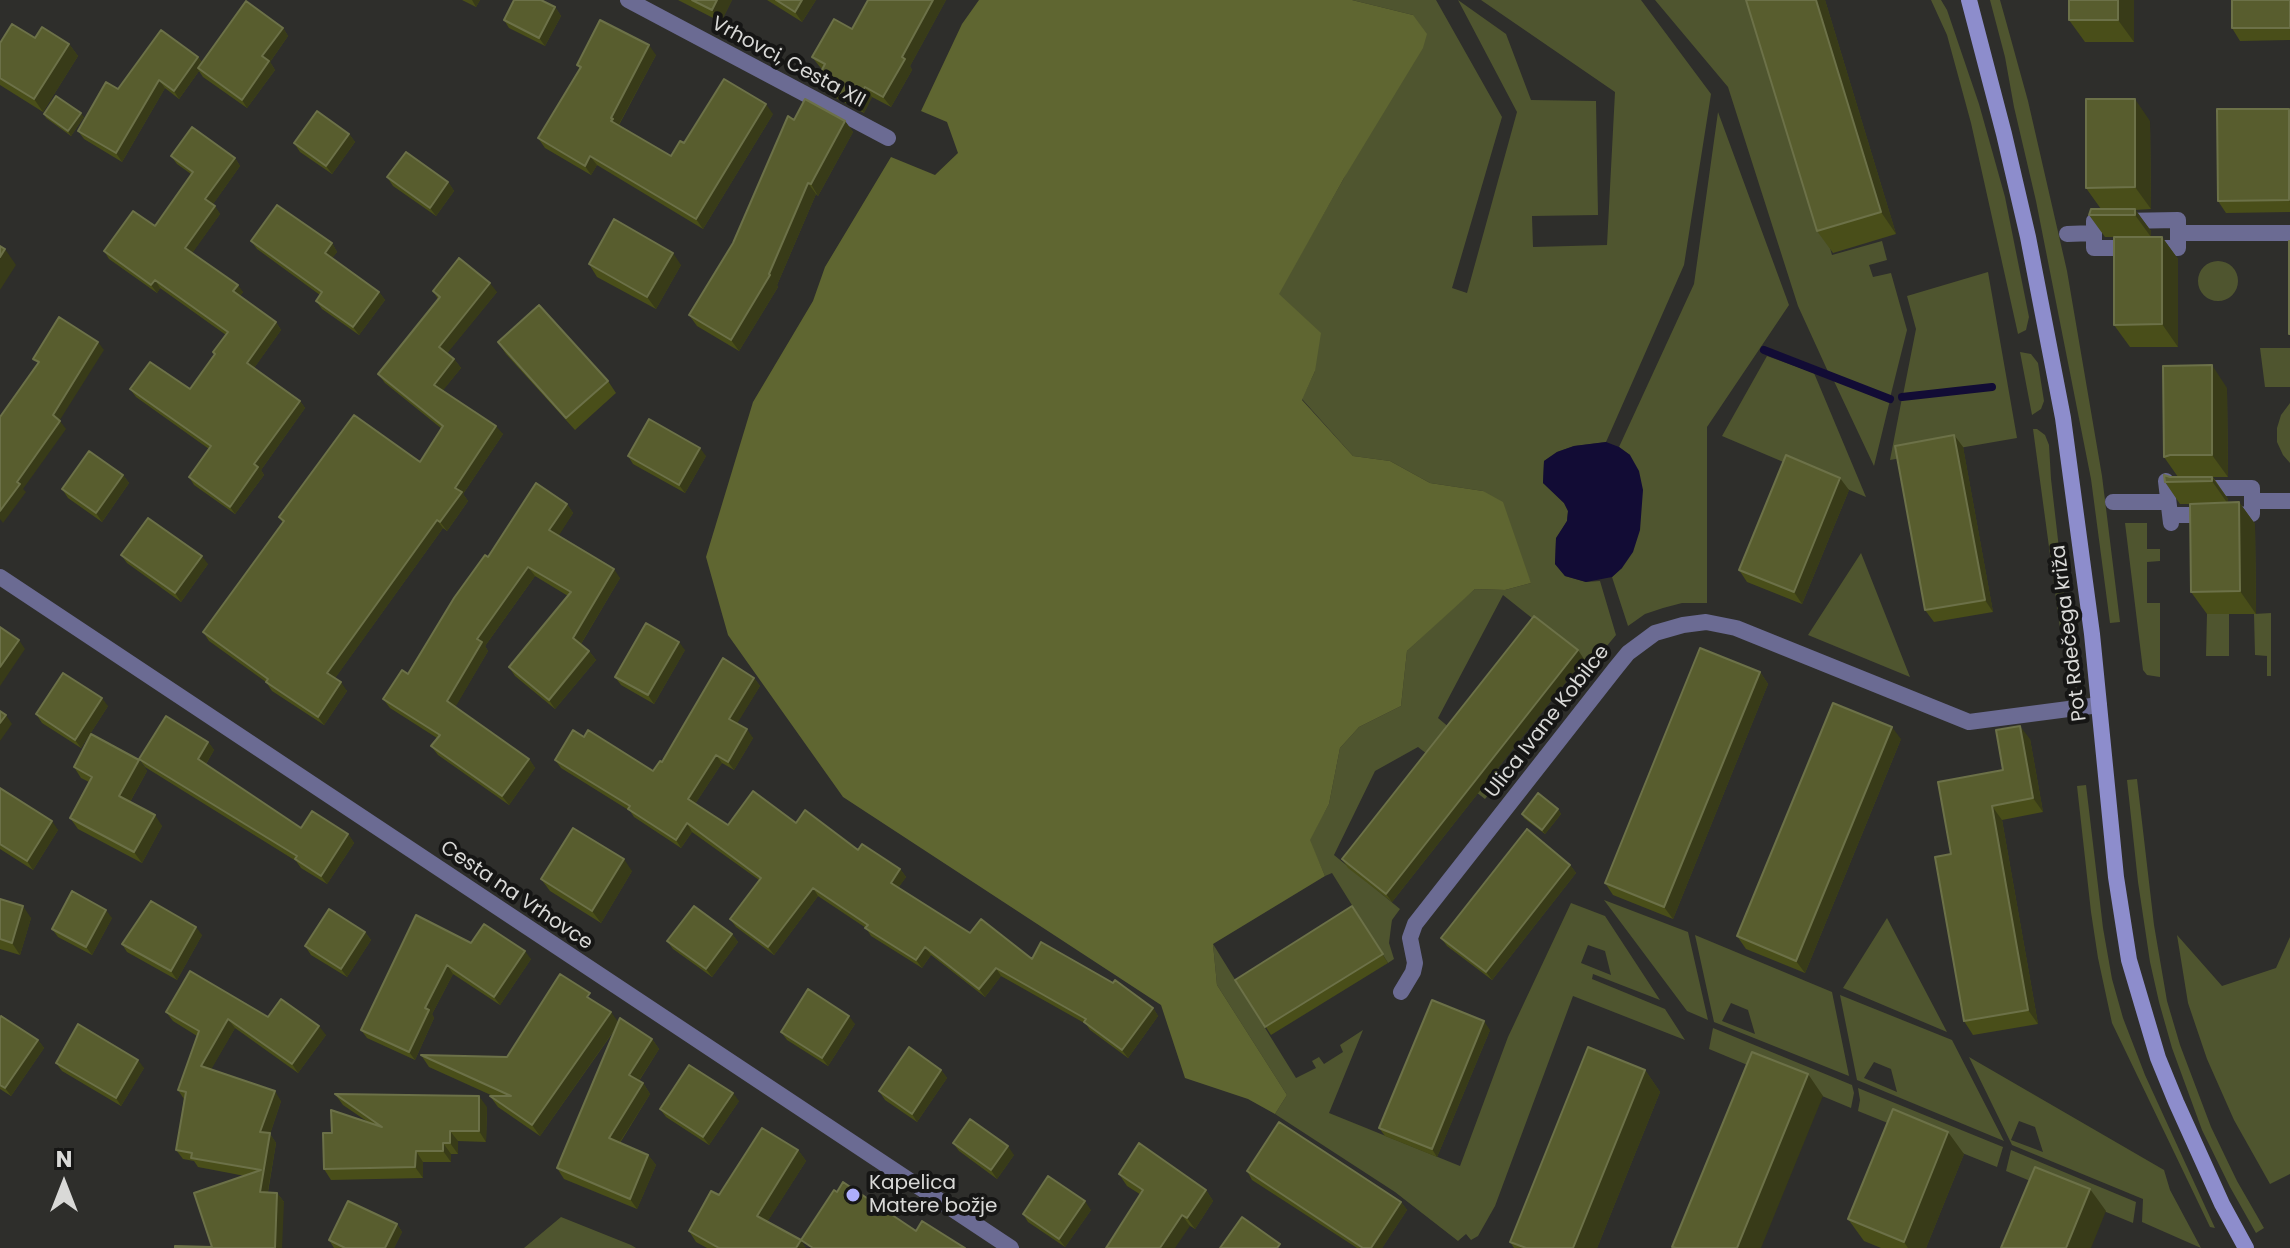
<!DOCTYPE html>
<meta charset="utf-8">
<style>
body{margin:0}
#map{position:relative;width:2290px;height:1248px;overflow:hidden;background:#2e2e2b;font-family:Poppins,sans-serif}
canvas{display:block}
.north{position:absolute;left:24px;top:1144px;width:80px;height:80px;-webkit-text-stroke:6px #161615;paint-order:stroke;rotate:0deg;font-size:22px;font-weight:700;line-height:32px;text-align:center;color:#d9d9d7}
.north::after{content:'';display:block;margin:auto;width:28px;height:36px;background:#d9d9d7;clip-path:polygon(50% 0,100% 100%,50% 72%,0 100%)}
</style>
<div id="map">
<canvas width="2290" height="1248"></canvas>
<div class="north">N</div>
</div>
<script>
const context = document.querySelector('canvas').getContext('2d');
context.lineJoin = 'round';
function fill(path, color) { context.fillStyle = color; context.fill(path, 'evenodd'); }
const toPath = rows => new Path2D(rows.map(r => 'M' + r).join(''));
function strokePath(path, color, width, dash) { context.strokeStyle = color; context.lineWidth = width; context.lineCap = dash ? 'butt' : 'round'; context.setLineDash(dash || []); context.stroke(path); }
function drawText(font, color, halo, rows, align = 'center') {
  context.font = font + ' Poppins,sans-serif'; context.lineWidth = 8; context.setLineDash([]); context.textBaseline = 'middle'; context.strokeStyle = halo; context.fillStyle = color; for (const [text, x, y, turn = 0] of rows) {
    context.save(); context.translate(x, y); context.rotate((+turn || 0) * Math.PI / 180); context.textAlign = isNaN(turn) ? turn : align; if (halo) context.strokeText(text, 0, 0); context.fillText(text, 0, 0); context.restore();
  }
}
const green = toPath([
 [1352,0,1436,0,1502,117,1452,288,1467,293,1517,112,1458,0,1506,34,1531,100,1596,101,1598,215,1532,216,1533,247,1607,245,1615,92,1481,0,1641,0,1711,94,1684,265,1606,442,1574,446,1557,452,1544,461,1543,483,1564,503,1568,511,1567,521,1556,539,1555,564,1565,576,1586,582,1600,581,1616,635,1591,665,1503,595,1438,718,1505,774,1485,799,1418,747,1375,771,1334,855,1400,909,1392,920,1391,927,1389,943,1394,959,1388,963,1332,873,1325,876,1309,840,1329,804,1340,748,1359,727,1401,706,1407,651,1454,607,1475,589,1505,590,1531,583,1483,491,1430,483,1390,461,1353,456,1302,399,1315,371,1278,294,1344,178,1413,15],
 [1655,0,1752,0,1779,67,1832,255,1882,241,1887,260,1869,265,1873,277,1891,273,1907,330,1890,398,1830,376,1798,306,1728,87],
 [1931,0,1941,0,1947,10,1979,104,2005,197,2029,317,2026,330,2018,334,1971,123,1947,35],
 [1990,0,2000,0,2007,25,2028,101,2067,271,2102,476,2120,622,2110,623,2091,479,2036,201,2014,107,2005,57],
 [1718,112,1789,305,1707,427,1707,603,1682,603,1663,608,1645,614,1628,626,1612,577,1622,568,1630,455,1619,447,1694,284],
 '2198 281a20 20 0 1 1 40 0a20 20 0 1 1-40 0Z',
 [1988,272,2017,438,1890,460,1902,398,1994,387,1993,385,1903,395,1916,329,1907,296],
 [2260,348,2290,348,2290,387,2265,387],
 [2020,352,2031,354,2038,363,2044,401,2041,409,2032,415],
 [1767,356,1814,373,1866,497,1722,436],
 [1833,379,1890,400,1874,466],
 [2290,403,2290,463,2283,455,2277,442,2277,428,2281,415],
 [2033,429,2037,429,2045,435,2049,445,2051,479,2068,627,2060,628],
 [2125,523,2147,523,2147,549,2160,549,2160,561,2147,562,2147,603,2160,603,2160,677,2147,675,2143,670],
 [1861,553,1910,677,1808,635],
 [2271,613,2271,676,2267,676,2267,656,2255,655,2254,614],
 [2207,614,2229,614,2229,656,2206,656],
 [2137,779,2154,925,2167,1001,2180,1045,2211,1127,2237,1181,2264,1228,2256,1233,2230,1187,2202,1130,2172,1048,2159,1002,2150,962,2138,882,2127,780],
 [2086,785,2103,928,2112,979,2123,1018,2145,1075,2215,1228,2210,1227,2112,1023,2098,958,2091,912,2077,786],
 [1604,900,1688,932,1708,1020,1687,1011],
 [1571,903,1605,916,1660,1000,1593,974,1592,979,1665,1009,1685,1040,1573,996,1495,1206,1478,1236,1471,1240,1466,1234,1458,1241,1395,1192,1275,1114,1287,1095,1217,985,1213,944,1296,1078,1316,1068,1312,1061,1319,1057,1324,1064,1343,1052,1340,1045,1363,1030,1329,1113,1460,1166,1508,1037],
 [1588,945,1605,951,1611,975,1581,963],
 [1887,918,1947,1032,1843,988],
 [1695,935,1832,992,1849,1076,1714,1022],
 [1731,1003,1748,1010,1755,1034,1722,1021],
 [2177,935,2222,986,2276,968,2290,937,2290,1174,2270,1184,2234,1120,2207,1059,2188,1003],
 [1840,995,1952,1040,2004,1141,1857,1080],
 [1874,1062,1891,1069,1897,1092,1864,1078],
 [1713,1028,1852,1085,1854,1093,1851,1108,1709,1049],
 [1969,1057,2164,1170,2170,1190,2201,1248,2142,1222,2143,1199,2012,1145],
 [2019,1121,2035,1127,2043,1152,2011,1140],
 [1858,1088,2003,1147,1997,1167,1858,1111,1860,1100],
 [2011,1150,2136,1202,2133,1223,2006,1171],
 [561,1217,631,1245,636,1248,524,1248]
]);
const forest = toPath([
 [979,0,1352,0,1413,15,1427,34,1423,48,1344,178,1279,294,1321,333,1315,371,1302,400,1353,456,1390,461,1430,483,1483,491,1503,502,1531,583,1505,590,1475,589,1407,651,1401,706,1359,727,1340,748,1329,804,1310,840,1325,876,1213,944,1217,985,1287,1095,1275,1114,1248,1099,1185,1078,1161,1005,843,797,728,635,706,557,753,402,813,301,825,267,891,157,935,175,958,153,947,122,921,111,962,24]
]);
const water = toPath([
 [1606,442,1619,447,1630,455,1639,471,1643,490,1640,530,1633,552,1622,568,1612,577,1586,582,1565,576,1555,564,1556,538,1567,521,1568,511,1564,503,1543,483,1544,461,1557,452,1574,446]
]);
const stream = toPath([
 [1764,350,1890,399],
 [1902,397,1992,387]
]);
const pedestrian = toPath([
 [2104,221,2094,221,2094,248,2130,248],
 [2121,221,2178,220,2178,248,2149,248],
 [2178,233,2290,233],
 [2067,234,2094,233],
 [2166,481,2171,523],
 [2199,488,2252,488,2252,514,2228,515],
 [2252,501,2290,501],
 [2113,502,2168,502],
 [2170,515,2207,515]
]);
const minor = toPath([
 [628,0,888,138],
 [1401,992,1413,972,1415,963,1410,938,1415,924,1615,669,1628,653,1655,633,1683,625,1706,622,1736,628,1969,722,2099,705]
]);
const tertiary = toPath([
 [0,577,1011,1248]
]);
const secondary = toPath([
 [1969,0,2004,134,2028,237,2063,418,2092,634,2116,877,2129,960,2158,1058,2176,1102,2222,1204,2246,1248]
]);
const wall = toPath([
 [462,0,480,0,476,7],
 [678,0,732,0,721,22],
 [767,0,816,0,802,22],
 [868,0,946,0,910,66,912,70,891,107,872,97,864,113,823,91,816,81,822,69,820,67,812,57,852,29],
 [1746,0,1825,0,1896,234,1833,253,1817,231],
 [2069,0,2134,0,2134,42,2085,42,2069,20],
 [2290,0,2290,40,2240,41,2232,28],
 [555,7,561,16,545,46,509,28,504,20],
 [283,28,288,36,270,62,275,70,247,108,203,77,199,71,179,99,165,88,122,162,84,139,78,131,118,89,198,57,202,62],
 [0,43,69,44,78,56,43,112,0,85],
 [656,55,619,125,671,156,684,143,773,114,703,229,597,165,591,175,545,148,538,138,580,69,577,65],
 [2289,109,2290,111,2290,212,2226,213,2218,201],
 [44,114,84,117,71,136,46,118],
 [794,120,845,121,853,132,818,196,816,194,777,285,778,287,739,351,697,326,689,315,733,243],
 [2150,121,2151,209,2135,210,2151,231,2151,237,2162,237,2178,259,2178,347,2130,347,2114,325,2114,237,2105,237,2089,215,2101,209,2086,188],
 [349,134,355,142,332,174,300,152,294,143],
 [171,156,235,158,240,166,213,204,220,214,192,253,243,292,240,296,276,322,281,330,254,368,300,401,305,408,261,470,264,475,235,514,194,485,189,477,209,449,136,397,130,389,190,389,215,355,213,352,226,335,160,288,157,293,109,259,104,251,155,226,191,174,177,164],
 [387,177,448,182,454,191,436,216,393,186],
 [251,241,332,243,337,252,332,258,379,292,385,300,359,335,322,309,316,301,320,295,257,249],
 [589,264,681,265,656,309,597,277],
 [433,291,497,292,447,353,454,359,461,368,443,390,503,434,463,494,468,501,447,531,443,528,335,678,347,691,324,725,272,691,266,682,209,641,203,632,283,523,279,517,420,462,442,429,385,383,378,374,438,299],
 [498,342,608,381,616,393,575,430,506,354],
 [2227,388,2228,477,2213,477,2228,499,2228,503,2239,502,2255,524,2256,614,2207,614,2191,592,2190,504,2180,504,2165,482,2170,477,2178,477,2164,457],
 [1954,435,1963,447,1993,612,1934,622,1925,610],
 [628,456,706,456,685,493,633,464],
 [123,475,129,483,102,522,68,498,62,489],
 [1849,490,1802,604,1747,582,1739,570],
 [567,504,573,513,558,536,620,578,581,644,589,651,596,660,555,709,515,676,509,667,568,596,535,576,485,646,488,651,455,707,529,759,535,768,509,805,438,755,431,746,437,738,390,708,383,699,408,674],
 [121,555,208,564,181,602,127,563],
 [685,650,654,704,621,685,615,677],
 [1584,659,1392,902,1348,868,1342,859],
 [1760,672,1768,684,1673,919,1613,895,1605,883],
 [754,678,760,686,737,723,753,738,734,770,722,763,695,804,728,825,796,823,858,850,900,869,906,877,898,888,970,933,1153,1008,1158,1016,1128,1058,1090,1030,1086,1024,1001,976,985,997,931,955,922,968,871,936,866,928,818,896,774,955,736,927,730,919,759,880,692,832,681,848,634,817,630,811,561,768,555,760,584,737,653,771],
 [108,706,81,748,42,723,36,714],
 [1901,739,1805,973,1746,949,1737,936],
 [2030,739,2043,812,2002,820,2038,1024,1973,1035,1964,1021,1951,854,2003,770],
 [208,742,214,750,206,764,301,828,348,834,354,843,327,884,301,868,296,861,145,767,139,759],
 [139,760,147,771,130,802,162,826,142,863,78,829,70,818,89,782,81,778,74,767],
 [0,788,58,830,33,870,0,849],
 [1558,809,1561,814,1545,834,1524,818,1522,814],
 [1570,865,1576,873,1492,980,1447,946,1441,938],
 [632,871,601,923,550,891,541,879],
 [0,899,31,918,20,955,0,949],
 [1352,906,1388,963,1271,1035,1235,980],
 [112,918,92,955,58,937,52,929],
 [365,932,371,940,347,977,311,955,305,946],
 [732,934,738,942,712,977,673,949,667,941],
 [202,935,177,980,127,952,122,944],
 [471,943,531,959,500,1005,453,974,432,1014,434,1018,415,1060,367,1038,361,1030],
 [597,1003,618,1022,652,1039,659,1049,639,1081,643,1083,650,1094,620,1143,648,1155,656,1165,637,1209,564,1179,557,1168,616,1028,540,1136,498,1107,490,1096,493,1096,429,1067,421,1055,507,1057],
 [166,1012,268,1017,326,1035,298,1073,235,1028,211,1069,281,1101,270,1134,276,1143,268,1192,277,1193,284,1202,212,1247,245,1176,198,1167,194,1161,183,1159,176,1150,184,1099,178,1090,197,1036,173,1021],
 [0,1018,38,1040,44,1048,11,1096,0,1089],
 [855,1024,828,1066,787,1040,781,1032],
 [1490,1030,1437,1157,1385,1136,1379,1128],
 [56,1063,144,1068,121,1106,62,1071],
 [941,1070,947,1078,917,1122,885,1100,879,1091],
 [1645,1070,1660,1092,1597,1248,1514,1248,1510,1242],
 [335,1094,487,1107,486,1142,458,1141,458,1154,451,1154,451,1162,423,1162,423,1178,331,1180,324,1169,332,1133,368,1122,343,1105],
 [739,1101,709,1145,666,1117,660,1109],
 [953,1143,1014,1155,997,1179,959,1151],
 [798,1150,806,1161,767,1222,806,1248,707,1248,696,1242,689,1231,719,1195],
 [1964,1154,1926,1248,1881,1248,1864,1241,1848,1219],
 [1247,1171,1401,1202,1407,1210,1382,1248,1357,1248,1252,1180],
 [1119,1174,1206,1190,1213,1201,1195,1229,1127,1186],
 [1091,1210,1065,1247,1028,1222,1023,1214],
 [397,1224,402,1232,394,1248,334,1248,329,1240]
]);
const shadedWall = toPath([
 [472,0,480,0,476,7],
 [717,0,732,0,721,22,712,10],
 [802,0,816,0,802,22,795,12],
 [933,0,946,0,910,66,912,70,891,107,883,97,902,57],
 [1816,0,1825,0,1896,234,1881,212],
 [2118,0,2134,0,2134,42,2118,20],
 [555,7,561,16,545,46,539,38],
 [283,28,288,36,270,62,275,70,247,108,242,100,262,56],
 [69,44,78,56,43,112,34,99],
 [649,45,656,55,618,126,611,121,611,118],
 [198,57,204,65,198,68,199,71,179,99,174,91],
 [159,80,165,88,122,162,116,153],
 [865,87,872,97,864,113,856,102],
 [2135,99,2150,121,2151,209,2135,187],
 [766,104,773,114,703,229,696,219],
 [2289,109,2290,111,2290,202,2289,200],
 [81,113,84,117,71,136,68,131],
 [845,121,853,132,818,196,811,184],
 [349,134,355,142,332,174,326,166],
 [590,156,597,165,591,175,585,166],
 [235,158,240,166,211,207,205,199],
 [448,182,454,191,436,216,430,208],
 [808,183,816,194,777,285,778,287,739,351,731,340,769,274],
 [215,206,220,214,191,255,185,248],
 [2135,209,2151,231,2151,237,2135,215],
 [2162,237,2178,259,2178,347,2162,324],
 [332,243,337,252,330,261,325,253],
 [5,249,16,265,0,290,0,257],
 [673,253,681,265,656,309,647,297],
 [155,280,160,288,157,293,151,285],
 [490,283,497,292,445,356,439,347],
 [238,285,243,292,238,299,233,291],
 [379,292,385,300,359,335,353,327],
 [276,322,281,330,252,371,247,363],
 [98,342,104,350,58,423,60,421,66,429,23,489,26,492,3,523,0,519,0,511,53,415],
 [454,359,461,368,440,394,434,385],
 [2212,365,2227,388,2228,477,2212,455],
 [300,401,305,408,261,470,264,475,235,514,230,507,254,464],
 [496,426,503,434,463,494,468,501,447,531,440,522,455,488],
 [1954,435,1963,447,1993,612,1985,600],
 [700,448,706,456,685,493,679,485],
 [123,475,129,483,102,522,96,513],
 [2212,477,2228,499,2228,504,2212,481],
 [1840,478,1849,490,1802,604,1794,592],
 [2239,502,2255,524,2256,614,2240,591],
 [567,504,573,513,556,540,549,530],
 [437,520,443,528,333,681,327,673],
 [202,556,208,564,181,602,175,593],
 [528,567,535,576,485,646,488,651,453,711,447,701,477,639],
 [614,569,620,578,579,647,573,638],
 [19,640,25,649,0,686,0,667],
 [679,642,685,650,654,704,648,695],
 [1578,650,1584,659,1392,902,1386,894],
 [589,651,596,660,555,709,549,700],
 [1760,672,1768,684,1673,919,1664,907],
 [754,678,760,686,735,727,729,719],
 [341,682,347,691,324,725,318,717],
 [102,698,108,706,81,748,75,740],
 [6,715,12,724,0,741,0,723],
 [2020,726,2030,739,2043,812,2033,798],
 [1892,727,1901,739,1805,973,1796,961],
 [747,729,753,738,734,770,728,762],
 [208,742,214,750,204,767,198,759],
 [716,755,722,763,693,807,688,799],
 [529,759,535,768,509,805,502,796],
 [139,760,147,771,127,807,119,796],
 [1992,806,2002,820,2038,1024,2028,1010],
 [1558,809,1561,814,1545,834,1542,830],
 [155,815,162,826,142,863,134,852],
 [52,821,58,830,33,870,27,861],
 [687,823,692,832,681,848,676,840],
 [348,834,354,843,327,884,321,876],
 [624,859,632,871,601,923,592,911],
 [1570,865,1576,873,1492,980,1486,972],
 [900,869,906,877,896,891,891,883],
 [813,888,818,896,774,955,768,947],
 [23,906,31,918,20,955,12,943],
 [106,910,112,918,92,955,86,947],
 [196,927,202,935,177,980,171,971],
 [365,932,371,940,347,977,341,969],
 [732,934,738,942,712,977,706,969],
 [925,947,931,955,922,968,916,960],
 [525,951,531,959,500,1005,494,997],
 [447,965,453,974,432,1014,434,1018,415,1060,409,1052,425,1008],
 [996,968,1001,976,985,997,979,989],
 [1153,1008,1158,1016,1128,1058,1122,1050],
 [611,1012,619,1023,540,1136,532,1125],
 [849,1016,855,1024,828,1066,822,1058],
 [228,1019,235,1028,208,1075,201,1066],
 [1484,1021,1490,1030,1437,1157,1432,1149],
 [319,1026,326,1035,298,1073,292,1064],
 [652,1039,659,1049,636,1085,629,1075],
 [38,1040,44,1048,11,1096,5,1088],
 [138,1060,144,1068,121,1106,116,1098],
 [941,1070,947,1078,917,1122,912,1114],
 [1645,1070,1660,1092,1597,1248,1573,1248],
 [1808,1074,1823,1096,1761,1248,1737,1248],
 [643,1083,650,1094,616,1148,609,1138],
 [275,1091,281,1101,270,1134,276,1143,266,1202,260,1192,260,1132],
 [733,1093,739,1101,709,1145,703,1137],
 [479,1096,487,1107,486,1142,479,1131],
 [450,1131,458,1141,458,1154,450,1143],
 [1948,1132,1964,1154,1926,1248,1908,1248,1904,1242],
 [443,1143,451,1154,451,1162,443,1151],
 [1008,1146,1014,1155,997,1179,991,1170],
 [798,1150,806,1161,764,1227,757,1216],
 [416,1151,423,1162,423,1178,415,1167],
 [648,1155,656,1165,637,1209,630,1199],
 [2090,1189,2106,1211,2091,1248,2066,1248],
 [1206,1190,1213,1201,1195,1229,1187,1218],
 [277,1193,284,1202,282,1248,275,1248],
 [1085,1201,1091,1210,1065,1247,1059,1239],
 [1401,1202,1407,1210,1382,1248,1371,1248],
 [1182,1215,1190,1226,1175,1248,1160,1248],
 [397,1224,402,1232,394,1248,385,1248],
 [801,1240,806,1248,796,1248]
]);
const building = toPath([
 [514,0,541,0,555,7,539,38,504,20,514,0],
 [692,0,717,0,712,10,692,0],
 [776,0,802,0,795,12,776,0],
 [868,0,933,0,902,57,905,59,883,97,865,87,856,102,816,81,825,64,812,57,834,19,852,29,868,0],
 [1746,0,1816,0,1881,212,1817,231,1746,0],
 [2069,0,2118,0,2118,20,2069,20,2069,0],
 [2232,0,2290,0,2290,28,2232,28,2232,0],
 [246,1,283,28,262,56,269,61,242,100,198,68,246,1],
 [600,20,649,45,611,118,613,119,611,121,671,156,680,141,684,143,724,79,766,104,696,219,590,156,585,166,538,138,581,67,577,65,600,20],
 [12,24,35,38,42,27,69,44,34,99,0,78,0,43,12,24],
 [161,30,198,57,174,91,159,80,116,153,78,131,106,82,118,89,161,30],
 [56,96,81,113,68,131,44,114,56,96],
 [805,99,845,121,811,184,808,183,769,274,770,275,731,340,689,315,733,243,788,116,794,120,805,99],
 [2086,99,2135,99,2135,187,2086,188,2086,99],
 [2217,109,2289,109,2289,200,2218,201,2217,109],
 [317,111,349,134,326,166,294,143,317,111],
 [192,127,235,158,205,199,215,206,185,248,238,285,233,291,276,322,247,363,300,401,254,464,258,467,230,507,189,477,211,446,130,389,150,362,190,389,215,354,213,352,228,332,155,280,151,285,104,251,133,211,155,226,193,172,171,156,192,127],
 [406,152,448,182,430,208,387,177,406,152],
 [277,205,332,243,325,253,379,292,353,327,316,301,322,292,251,241,277,205],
 [2091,209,2135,209,2135,215,2089,215,2091,209],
 [614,219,673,253,647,297,589,264,614,219],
 [2114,237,2162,237,2162,324,2114,325,2114,237],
 [2289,241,2290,241,2290,334,2289,334,2289,241],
 [0,246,5,249,0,257,0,246],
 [459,258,490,283,439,347,454,359,434,385,496,426,455,488,462,492,440,522,437,520,327,673,341,682,318,717,266,682,268,679,203,632,284,521,279,517,354,415,420,462,443,426,378,374,440,297,433,291,459,258],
 [539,305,608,381,566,418,498,342,539,305],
 [59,317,98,342,53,415,60,421,17,482,20,484,0,511,0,417,39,362,33,359,59,317],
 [2212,365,2212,455,2170,455,2164,457,2163,366,2212,365],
 [649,419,700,448,679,485,628,456,649,419],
 [1954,435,1985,600,1925,610,1895,446,1954,435],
 [89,451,123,475,96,513,62,489,89,451],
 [1786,455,1840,478,1794,592,1739,570,1786,455],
 [2164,475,2170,477,2212,477,2212,481,2165,482,2164,475],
 [536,483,567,504,549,530,614,569,573,638,589,651,549,700,509,667,571,592,528,567,477,639,482,642,447,701,529,759,502,796,431,746,440,735,383,699,402,670,408,674,454,598,485,555,488,557,536,483],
 [2239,502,2240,591,2191,592,2190,504,2239,502],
 [148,518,202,556,175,593,121,555,148,518],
 [1534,616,1578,650,1386,894,1342,859,1534,616],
 [646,623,679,642,648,695,615,677,646,623],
 [0,627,19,640,0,667,0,627],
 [1700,648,1760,672,1664,907,1605,883,1700,648],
 [723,658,754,678,729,719,747,729,728,762,716,755,688,799,728,825,753,791,796,823,805,810,858,850,862,844,900,869,891,883,970,933,981,919,1032,959,1041,942,1113,983,1115,980,1153,1008,1122,1050,1084,1022,1086,1019,996,968,979,989,925,947,916,960,865,928,868,925,813,888,768,947,730,919,761,878,687,823,676,840,628,809,630,806,555,760,573,730,584,737,588,730,653,771,660,761,662,762,723,658],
 [63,673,102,698,75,740,36,714,63,673],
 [1833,703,1892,727,1796,961,1737,936,1833,703],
 [0,711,6,715,0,723,0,711],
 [166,716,208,742,198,759,301,828,312,811,348,834,321,876,295,859,297,856,139,759,166,716],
 [2020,726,2033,798,1992,806,2028,1010,1964,1021,1935,857,1951,854,1938,782,2003,770,1996,730,2020,726],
 [91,734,139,760,119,796,155,815,134,852,70,818,92,777,74,767,91,734],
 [0,788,52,821,27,861,0,844,0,788],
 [1538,793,1558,809,1542,830,1522,814,1538,793],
 [573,828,624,859,592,911,541,879,573,828],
 [1527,829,1570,865,1486,972,1441,938,1527,829],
 [72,891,106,910,86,947,52,929,72,891],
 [0,899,23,906,12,943,0,939,0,899],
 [151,901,196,927,171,971,122,944,151,901],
 [694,906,732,934,706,969,667,941,694,906],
 [1352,906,1383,954,1265,1027,1235,980,1352,906],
 [329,909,365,932,341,969,305,946,329,909],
 [416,915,471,943,484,924,525,951,494,997,447,965,425,1008,429,1010,409,1052,361,1030,416,915],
 [190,971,268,1017,281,999,319,1026,292,1064,228,1019,201,1066,275,1091,260,1132,270,1133,260,1192,277,1193,275,1248,175,1248,175,1246,212,1247,194,1193,261,1170,191,1158,192,1153,176,1150,186,1092,178,1090,199,1031,166,1012,190,971],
 [560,974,590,993,587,997,611,1012,532,1125,490,1096,511,1096,421,1055,507,1057,560,974],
 [808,989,849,1016,822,1058,781,1032,808,989],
 [1432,1000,1484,1021,1432,1149,1379,1128,1432,1000],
 [1,1016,38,1040,5,1088,0,1085,0,1018,1,1016],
 [620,1018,652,1039,629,1075,643,1083,609,1138,648,1155,630,1199,557,1168,620,1018],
 [78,1024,138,1060,116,1098,56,1063,78,1024],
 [909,1047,941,1070,912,1114,879,1091,909,1047],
 [1588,1047,1645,1070,1573,1248,1526,1248,1510,1242,1588,1047],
 [1752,1052,1808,1074,1737,1248,1676,1248,1672,1247,1752,1052],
 [689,1065,733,1093,703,1137,660,1109,689,1065],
 [335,1094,479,1096,479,1131,450,1131,450,1143,443,1143,443,1151,416,1151,415,1167,324,1169,323,1133,332,1133,331,1110,382,1127,335,1094],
 [1893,1109,1948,1132,1904,1242,1848,1219,1893,1109],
 [970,1119,1008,1146,991,1170,953,1143,970,1119],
 [1279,1122,1401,1202,1371,1248,1363,1248,1247,1171,1279,1122],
 [762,1128,798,1150,757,1216,801,1240,796,1248,719,1248,689,1231,711,1191,719,1195,762,1128],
 [1139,1143,1206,1190,1187,1218,1182,1215,1160,1248,1106,1248,1143,1190,1119,1174,1139,1143],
 [2035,1167,2090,1189,2066,1248,2001,1248,2035,1167],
 [1048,1176,1085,1201,1059,1239,1023,1214,1048,1176],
 [843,1182,916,1231,922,1221,965,1248,813,1248,801,1240,834,1190,837,1192,843,1182],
 [348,1201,397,1224,385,1248,345,1248,329,1240,348,1201],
 [1242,1217,1280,1244,1277,1248,1220,1248,1242,1217]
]);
const markers = [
 [853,1195,8,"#aeaefb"]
];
const streetNames = [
 ["Vrhovci, Cesta XII",788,63,28],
 ["Pot Rdečega križa",2070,633,-97],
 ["Ulica Ivane Kobilce",1548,722,-52],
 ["Cesta na Vrhovce",516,896,34]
];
const poiNames = [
 ["Kapelica",869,1184],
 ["Matere božje",869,1207]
];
fill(green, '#4f552f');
fill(forest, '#5f6631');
fill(water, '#120c35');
strokePath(stream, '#120c35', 8);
strokePath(pedestrian, '#6b6b93', 16);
strokePath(minor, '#6b6b93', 16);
strokePath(tertiary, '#6b6b93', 16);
strokePath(secondary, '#8d8dcc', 16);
fill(wall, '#494e19');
fill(shadedWall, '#383b18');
fill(building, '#585d2e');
strokePath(building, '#6c7148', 2);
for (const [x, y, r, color] of markers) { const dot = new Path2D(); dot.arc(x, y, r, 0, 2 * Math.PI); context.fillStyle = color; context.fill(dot); strokePath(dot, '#161615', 3); }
drawText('20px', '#d9d9d7', '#161615', streetNames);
drawText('20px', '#d9d9d7', '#161615', poiNames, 'left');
</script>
